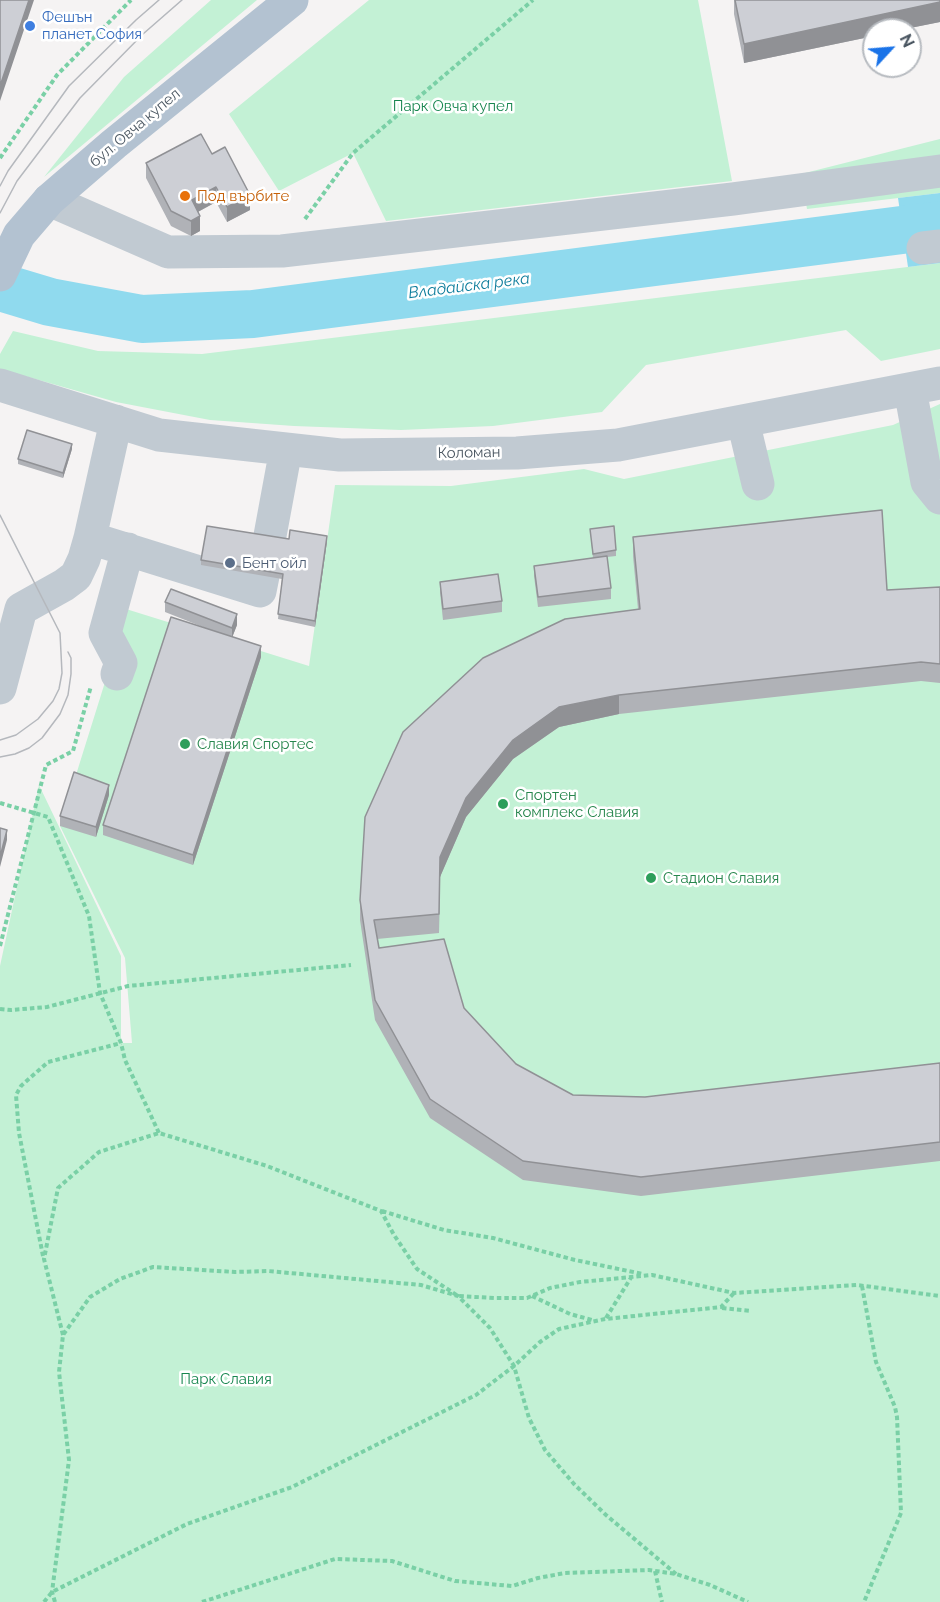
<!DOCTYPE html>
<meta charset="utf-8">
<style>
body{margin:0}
#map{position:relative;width:940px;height:1602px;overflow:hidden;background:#f5f3f3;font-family:Raleway,sans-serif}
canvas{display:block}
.north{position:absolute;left:862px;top:18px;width:60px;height:60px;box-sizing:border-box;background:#fff;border:2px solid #b7bbc0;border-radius:50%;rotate:64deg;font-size:16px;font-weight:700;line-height:24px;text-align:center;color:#4a5661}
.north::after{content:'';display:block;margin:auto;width:21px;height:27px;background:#1a73e8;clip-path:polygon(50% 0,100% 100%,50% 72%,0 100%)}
</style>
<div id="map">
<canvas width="940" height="1602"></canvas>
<div class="north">N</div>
</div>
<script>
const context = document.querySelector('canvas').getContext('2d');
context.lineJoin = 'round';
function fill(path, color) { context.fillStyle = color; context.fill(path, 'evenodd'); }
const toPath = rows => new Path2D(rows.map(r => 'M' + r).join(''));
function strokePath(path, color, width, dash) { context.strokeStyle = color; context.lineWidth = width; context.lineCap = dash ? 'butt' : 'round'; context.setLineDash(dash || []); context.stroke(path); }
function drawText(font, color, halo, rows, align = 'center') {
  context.font = font + ' Raleway,sans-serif'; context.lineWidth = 5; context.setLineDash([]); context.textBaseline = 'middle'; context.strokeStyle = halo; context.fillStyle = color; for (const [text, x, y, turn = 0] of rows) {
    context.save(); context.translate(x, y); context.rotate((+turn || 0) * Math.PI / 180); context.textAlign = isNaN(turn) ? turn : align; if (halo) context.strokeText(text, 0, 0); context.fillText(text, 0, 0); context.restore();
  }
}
const green = toPath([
 [211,0,257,0,44,177,124,77],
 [369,0,698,0,732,181,386,221,353,153,279,191,229,114],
 [940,139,940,193,807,209,801,174],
 [940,263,940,349,881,361,846,330,646,365,602,412,493,426,401,430,294,426,210,420,116,402,0,369,0,354,13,331,98,351,202,354],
 [940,404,940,1602,0,1602,0,966,39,785,121,956,121,1043,132,1043,125,958,60,826,116,647,126,609,309,666,335,485,451,486,584,469,624,479,893,425]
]);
const water = toPath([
 [940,193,940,263,908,267,898,198]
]);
const river = toPath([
 [0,287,50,302,142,319,253,314,940,225]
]);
const path = toPath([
 [0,158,57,75,131,0],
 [305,219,353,153,533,0],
 [0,803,48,817,89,916,100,993,121,1043,125,1060,159,1133],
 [0,946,46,765,73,751,91,686],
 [0,1009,11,1010,47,1007,128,986,351,965],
 [382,1211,444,1230,493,1238,575,1260,643,1274],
 [43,1256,19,1133,16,1095,21,1086,48,1062,121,1043],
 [862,1286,876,1362,895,1407,897,1417,901,1513,864,1602],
 [532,1296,570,1314,592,1320],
 [722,1308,751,1311],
 [606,1318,632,1276],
 [63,1335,44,1259,58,1188,99,1152,159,1133,267,1166,381,1211,394,1235,417,1269,458,1296,495,1298,527,1298,550,1288,580,1282,652,1275,734,1293,857,1285,940,1296],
 [655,1571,662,1602],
 [44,1602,52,1592,187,1524,292,1487,476,1395,514,1366,540,1342,559,1329,605,1319,721,1307,734,1293],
 [55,1602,52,1592,69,1460,59,1372,63,1335,90,1297,120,1279,153,1267,235,1272,268,1271,421,1285,458,1296,490,1328,514,1366,529,1418,545,1450,574,1484,606,1515,676,1574],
 [202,1602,335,1559,392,1561,455,1581,512,1586,538,1578,565,1573,649,1570,676,1574,710,1585,748,1602]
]);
const minor = toPath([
 [49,200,168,252,282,251,733,199,940,171],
 [923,248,940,246],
 [0,385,159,435,340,455,517,453,618,445,940,383],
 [910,389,927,482,940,498],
 [116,421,90,538,260,591,263,576],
 [743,421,758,484],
 [269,541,286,449],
 [117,674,121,663,105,633,128,549],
 [0,688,21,609,64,585,76,576,84,559,90,538]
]);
const major = toPath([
 [0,275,19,235,49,200,114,144,292,0]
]);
const tram = toPath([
 [0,186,8,171,69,86,136,20,159,0],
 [0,213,17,181,80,98,143,34,182,0],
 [0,515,60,633,62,673,59,689,53,701,38,719,16,735,0,740],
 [0,757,15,754,29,748,42,738,60,714,68,695,71,674,71,658,68,652]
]);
const wall = toPath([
 [734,0,940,0,940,22,900,30,874,30,874,36,744,63,734,14],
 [212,154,250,210,227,222,216,202,198,212,200,231,191,236,171,226,146,178,146,163],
 [72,449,63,478,18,464,18,459],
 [590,529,616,550,616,556,607,557,611,588,611,599,538,607,534,576,534,566,593,558],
 [633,537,887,590,940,587,940,683,921,681,619,714,559,727,513,759,466,817,440,877,439,933,377,939,379,948,464,1008,516,1064,573,1095,645,1097,940,1063,940,1161,641,1196,523,1180,430,1118,375,1020,360,920,360,900,638,609,633,556],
 [289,539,327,541,315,627,278,619,282,579,201,565,201,560],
 [440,582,502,601,502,612,443,620,440,592],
 [165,602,237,625,232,637,261,657,193,865,103,835,103,825,213,631,165,612],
 [109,795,96,837,60,826,60,816]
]);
const shadedWall = toPath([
 [29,0,34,0,0,101,0,86],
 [940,2,940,22,900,30,874,30,874,36,744,63,744,44],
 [216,187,216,202,192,215,192,200],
 [250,195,250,210,227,222,227,207],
 [200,216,200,231,191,236,191,221],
 [72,444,72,449,63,478,63,473],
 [327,536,327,541,315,627,315,621],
 [237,614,237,625,232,638,232,628],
 [261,646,261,657,193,865,193,855],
 [619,695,619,714,559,727,513,759,466,817,440,877,439,933,440,857,466,798,513,740,559,707],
 [109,785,109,795,96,837,96,827],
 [7,830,7,840,0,867,0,857]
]);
const building = toPath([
 [0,0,29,0,0,86,0,0],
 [735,0,940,0,940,2,744,44,735,0],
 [201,134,212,154,225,147,250,195,227,207,216,187,192,200,200,216,191,221,171,211,146,163,201,134],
 [27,430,72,444,63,473,18,459,27,430],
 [882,510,887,590,940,587,940,664,921,662,619,695,559,707,513,740,466,798,440,857,439,914,374,920,379,948,444,939,464,1008,516,1064,573,1095,645,1097,940,1063,940,1142,641,1177,523,1161,430,1099,375,1000,360,900,365,817,403,732,483,658,565,619,640,609,633,537,882,510],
 [207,526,289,539,290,530,327,536,315,621,278,614,283,574,201,560,207,526],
 [614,526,616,550,593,554,590,529,614,526],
 [607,556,611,588,538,597,534,566,607,556],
 [498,574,502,601,443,609,440,582,498,574],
 [171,589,237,614,232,628,165,602,171,589],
 [171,617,261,646,193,855,103,825,171,617],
 [74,772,109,785,96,827,60,816,74,772],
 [0,828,7,830,0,857,0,828]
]);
const markers = [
 [30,26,6,"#3f7fe0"],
 [185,196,6,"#e8710a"],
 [230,563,6,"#5c6f8a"],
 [185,744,6,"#2e9e5b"],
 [503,804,6,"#2e9e5b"],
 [651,878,6,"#2e9e5b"]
];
const shopNames = [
 ["Фешън",42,17],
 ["планет София",42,34]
];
const parkNames = [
 ["Парк Овча купел",453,106],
 ["Парк Славия",226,1379]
];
const streetNames = [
 ["бул. Овча купел",135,128,-40],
 ["Коломан",469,453,-1]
];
const foodNames = [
 ["Под върбите",197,196]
];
const serviceNames = [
 ["Бент ойл",242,563]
];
const leisureNames = [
 ["Славия Спортес",197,744],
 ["Спортен",515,795],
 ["комплекс Славия",515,812],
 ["Стадион Славия",663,878]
];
const waterNames = [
 ["Владайска река",469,286,-7]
];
fill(green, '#c3f1d5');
fill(water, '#90daee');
strokePath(river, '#90daee', 48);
strokePath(path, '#7ad0a6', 4, [4.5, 3]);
strokePath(minor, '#c1cad2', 33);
strokePath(major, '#b3c2d1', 33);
strokePath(tram, '#b5b8bd', 1.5);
fill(wall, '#b0b2b7');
fill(shadedWall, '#909195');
fill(building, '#cdcfd5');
strokePath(building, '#909195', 1.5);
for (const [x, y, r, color] of markers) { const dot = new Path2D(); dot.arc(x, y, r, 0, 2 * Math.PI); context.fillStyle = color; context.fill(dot); strokePath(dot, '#fff', 2); }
drawText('15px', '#366cbe', '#fff', shopNames, 'left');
drawText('15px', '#17864f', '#fff', parkNames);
drawText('15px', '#4a5661', '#fff', streetNames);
drawText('15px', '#c56008', '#fff', foodNames, 'left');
drawText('15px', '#4e5e75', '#fff', serviceNames, 'left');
drawText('15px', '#27864d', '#fff', leisureNames, 'left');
drawText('italic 16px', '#0c7c9b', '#fff', waterNames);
</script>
